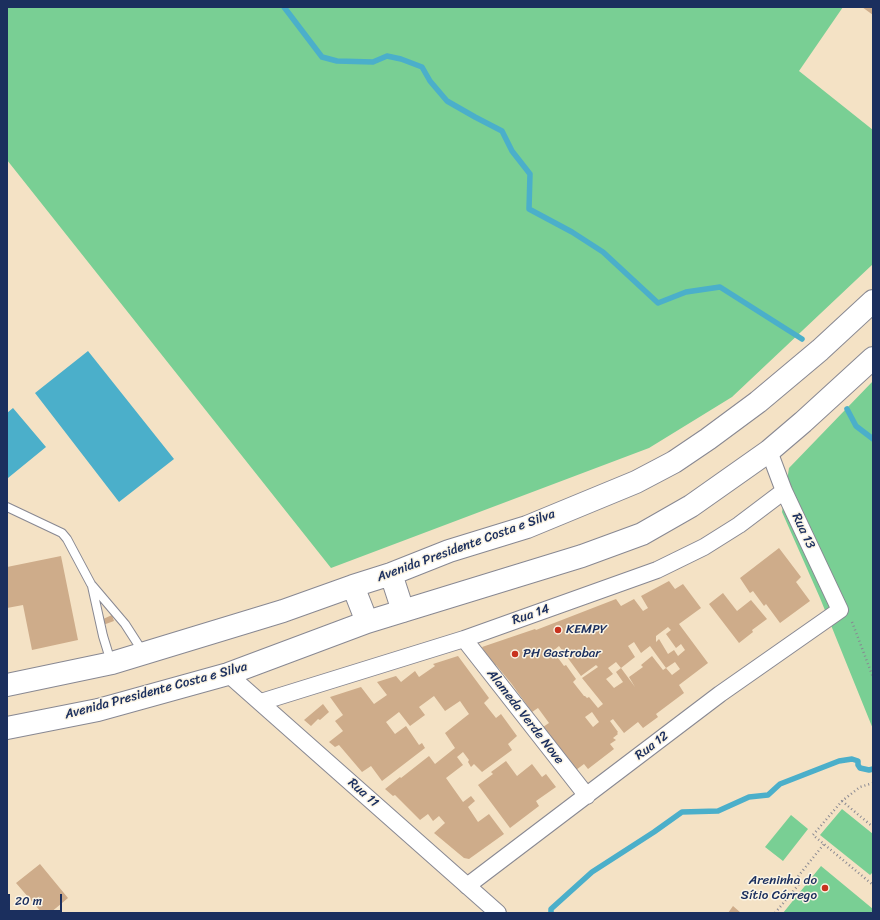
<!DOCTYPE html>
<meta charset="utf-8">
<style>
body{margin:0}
#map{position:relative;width:880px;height:920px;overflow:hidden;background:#f4e2c5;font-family:Sriracha,sans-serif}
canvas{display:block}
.frame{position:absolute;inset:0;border:8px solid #1b2f5e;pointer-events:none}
.scale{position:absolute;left:8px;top:894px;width:54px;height:18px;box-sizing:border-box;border:2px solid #1b2f5e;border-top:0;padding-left:5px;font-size:12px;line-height:14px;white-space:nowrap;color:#1b2f5e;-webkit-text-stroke:3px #fcf5e5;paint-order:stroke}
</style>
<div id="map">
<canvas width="880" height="920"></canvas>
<div class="frame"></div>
<div class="scale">20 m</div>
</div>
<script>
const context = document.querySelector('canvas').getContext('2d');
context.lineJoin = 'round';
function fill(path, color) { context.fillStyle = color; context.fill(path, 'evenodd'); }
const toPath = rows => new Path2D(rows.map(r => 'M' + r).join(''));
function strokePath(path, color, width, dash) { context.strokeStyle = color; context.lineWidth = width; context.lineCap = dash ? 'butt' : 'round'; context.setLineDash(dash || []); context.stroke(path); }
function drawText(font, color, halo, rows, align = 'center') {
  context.font = font + ' Sriracha,sans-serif'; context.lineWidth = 3; context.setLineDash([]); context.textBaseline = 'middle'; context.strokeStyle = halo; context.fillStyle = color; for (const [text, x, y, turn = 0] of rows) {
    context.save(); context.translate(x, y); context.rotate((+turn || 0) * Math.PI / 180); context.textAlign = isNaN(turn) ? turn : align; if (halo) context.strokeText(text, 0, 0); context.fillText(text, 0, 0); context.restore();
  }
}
const green = toPath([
 [7,7,843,7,799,71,873,130,873,264,732,397,649,448,331,568,7,160],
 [873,381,873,729,820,598,782,512,789,468],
 [842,809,873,834,873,872,870,875,820,835],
 [791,815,808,829,783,861,765,847],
 [821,866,873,909,873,913,783,913]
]);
const water = toPath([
 [88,351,174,459,119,502,35,393],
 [13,408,46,447,8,478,7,413]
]);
const stream = toPath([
 [284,7,322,57,337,61,373,62,387,56,401,59,422,67,430,81,447,101,475,117,502,131,512,151,530,174,529,209,572,232,603,252,658,303,686,292,720,287,802,339],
 [847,409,856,426,873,439],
 [551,913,551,909,592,872,654,832,682,812,718,811,749,797,768,795,780,784,839,761,852,759,858,761,858,765,860,768,869,770,873,769]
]);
const building = toPath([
 [862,7,873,7,873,15],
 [779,548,801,577,796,582,810,601,780,623,766,604,764,606,753,591,750,593,740,578],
 [61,556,78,640,32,650,23,605,7,608,7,567],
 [669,581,675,589,683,584,701,608,679,624,708,663,679,685,684,693,656,714,658,717,643,728,638,722,624,733,613,719,610,721,618,732,617,733,618,734,613,738,616,740,610,744,614,749,588,769,584,764,576,770,543,727,549,723,538,708,532,712,511,683,496,665,493,666,482,647,535,629,536,630,616,599,621,606,634,599,643,611,648,608,641,596],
 [668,627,671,630,666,634,676,648,681,644,685,650,678,656,674,650,668,654,659,639,656,642,656,636],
 [634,642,641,653,650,646,666,668,675,662,680,669,672,675,666,668,663,670,652,656,641,665,643,667,629,677,635,687,621,668,635,657,628,646],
 [559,646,581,676,596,665,598,667,582,678,603,704,598,708,589,697,587,698,585,696,584,696,573,682,576,679,566,665,564,666,553,651],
 [616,662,621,668,616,672,623,682,614,688,606,679,613,674,608,668],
 [592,712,599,722,593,727,585,717],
 [723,593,737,611,751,600,767,619,752,630,753,632,739,643,709,604],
 [112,615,114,621,103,625,101,620],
 [458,656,489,698,484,703,496,718,501,714,517,736,508,744,512,750,482,772,474,764,471,767,468,762,469,760,463,752,457,757,463,765,446,778,463,802,471,796,475,801,468,807,478,822,489,814,504,834,469,859,464,858,434,833,445,823,439,816,433,821,428,814,420,820,395,795,393,796,385,789,400,777,401,778,429,756,435,764,455,748,445,733,469,714,460,701,445,711,434,696,419,707,425,715,410,726,399,712,386,722,395,734,406,726,419,745,422,743,425,748,382,781,371,766,362,772,339,745,335,747,329,742,343,731,335,721,343,715,330,697,361,687,374,704,387,695,377,682,396,676,401,682,415,671,419,677,435,666,433,664],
 [323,704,329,712,320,720,318,719,311,726,304,720],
 [506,761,517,776,532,764,542,777,546,774,556,787,536,801,539,806,510,828,478,785,493,774,491,772],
 [40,864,68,898,50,913,42,913,16,883],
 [733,906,741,913,728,913]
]);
const path = toPath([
 [852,622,873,677],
 [873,783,860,787,842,801,813,835,873,885],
 [842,801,873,827],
 [775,913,800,883,796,879,824,844]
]);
const service = toPath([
 [7,507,62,533,67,539,91,584,125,624,143,652],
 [92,586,103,636,111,662]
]);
const minor = toPath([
 [464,639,587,796],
 [228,674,498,913],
 [261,702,464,639,657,570,704,547,739,525,784,491],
 [467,886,720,694,840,610,784,491,769,451]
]);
const primary = toPath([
 [391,574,403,611],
 [353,586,367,622],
 [7,685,112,663,283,611,353,586,391,574,449,551,527,527,636,482,674,462,708,439,758,402,820,350,873,301],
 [7,728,98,710,228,674,367,622,582,556,642,534,691,506,769,451,803,422,873,358]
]);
const markers = [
 [558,630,4,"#c8321e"],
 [515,654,4,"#c8321e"],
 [825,888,4,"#c8321e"]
];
const streetNames = [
 ["Rua 13",803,531,65],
 ["Avenida Presidente Costa e Silva",466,546,-20],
 ["Rua 14",531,615,-19],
 ["Avenida Presidente Costa e Silva",156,691,-15],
 ["Alameda Verde Nove",525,717,52],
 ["Rua 12",652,746,-37],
 ["Rua 11",363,793,42]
];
const poiNames = [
 ["KEMPY",566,630],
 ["PH Gastrobar",523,654],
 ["Areninha do",817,881,"right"],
 ["Sítio Córrego",817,896,"right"]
];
fill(green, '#79cf94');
fill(water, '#4bafca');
strokePath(stream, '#4bafca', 5.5);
fill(building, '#ceac8a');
strokePath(service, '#888892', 10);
strokePath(minor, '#888892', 18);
strokePath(primary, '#888892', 24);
strokePath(path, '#888892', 2.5, [1, 3]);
strokePath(service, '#fff', 8);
strokePath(minor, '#fff', 16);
strokePath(primary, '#fff', 22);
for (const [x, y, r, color] of markers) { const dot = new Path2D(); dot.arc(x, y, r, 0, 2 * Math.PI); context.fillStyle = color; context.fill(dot); strokePath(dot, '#fcf5e5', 1.5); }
drawText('13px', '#1b2f5e', '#fcf5e5', streetNames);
drawText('13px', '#1b2f5e', '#fcf5e5', poiNames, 'left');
</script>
